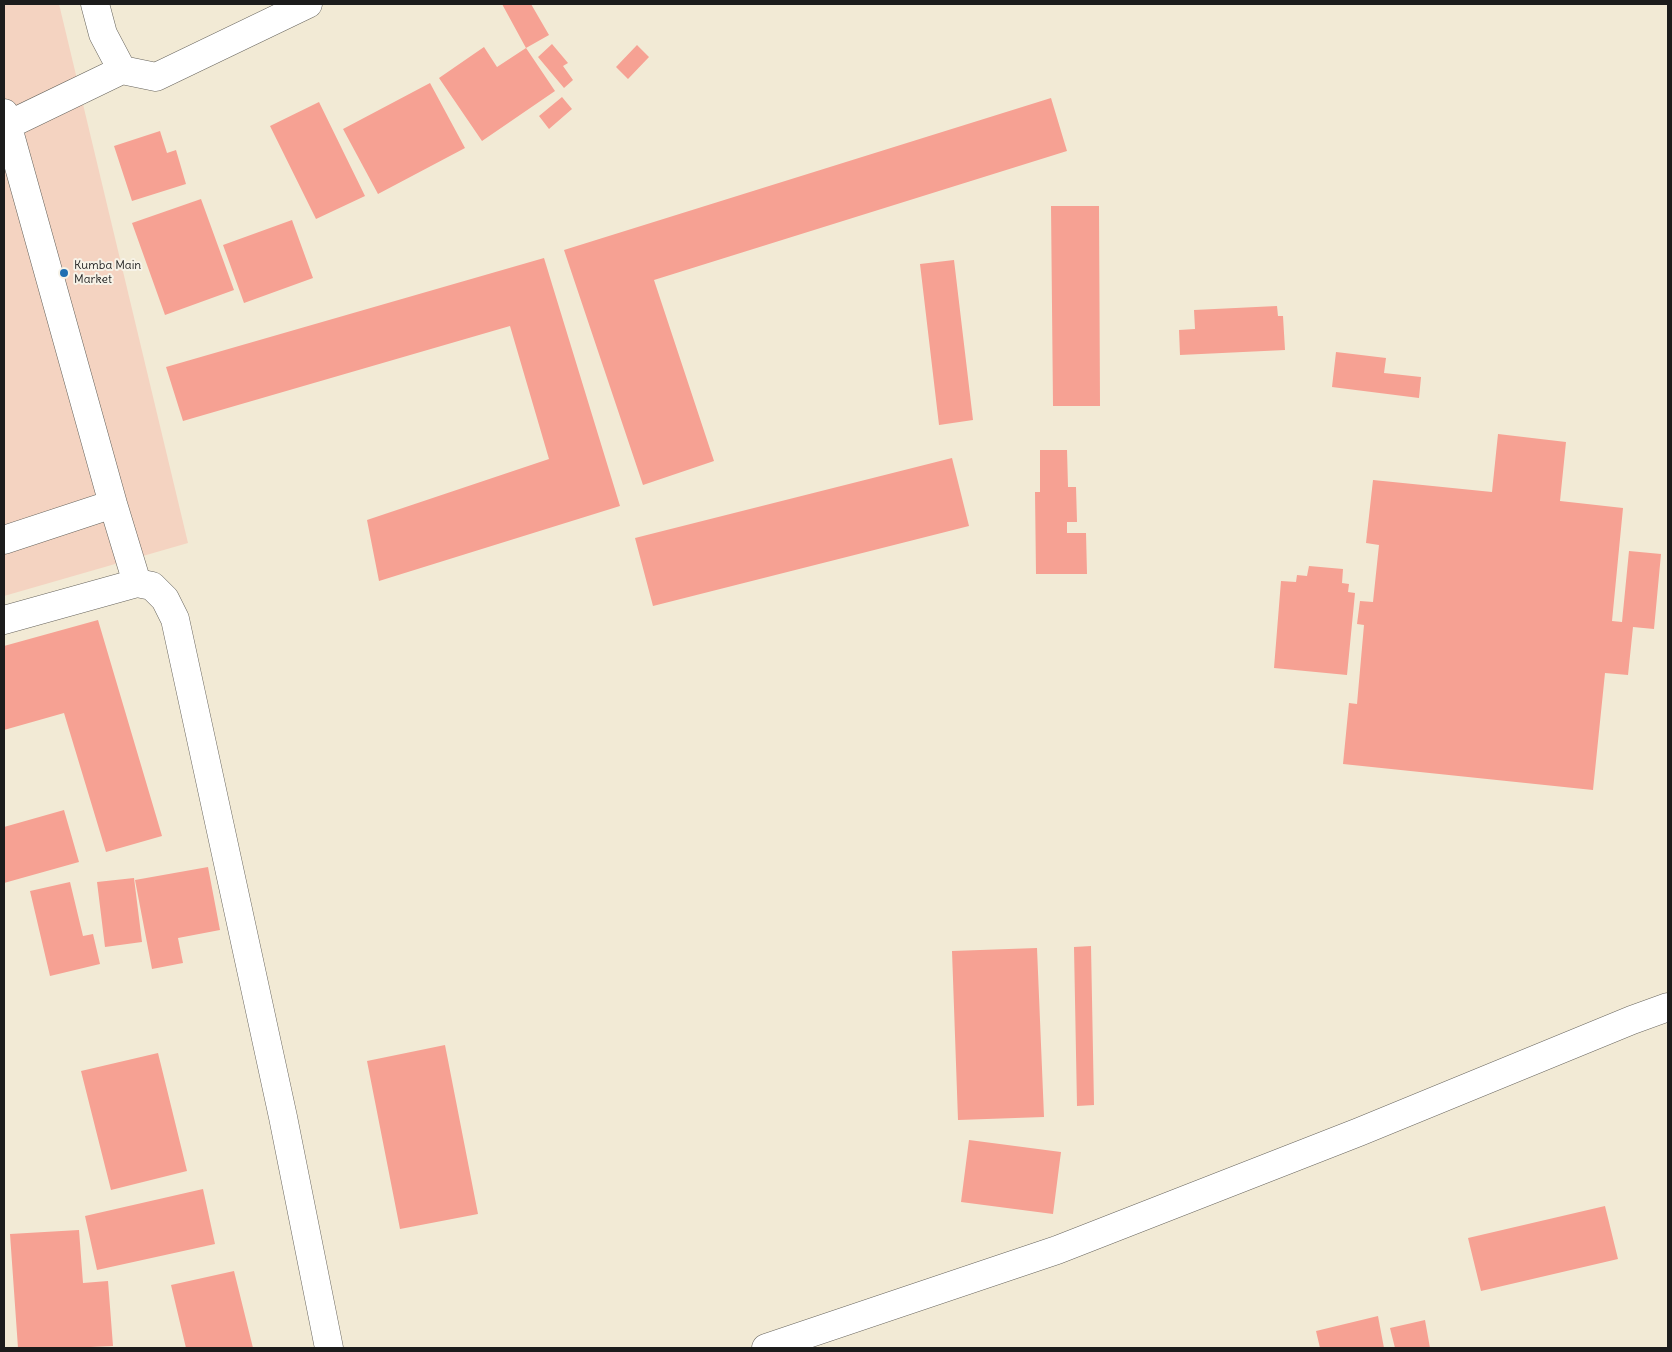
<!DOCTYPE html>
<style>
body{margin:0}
#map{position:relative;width:1672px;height:1352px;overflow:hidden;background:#f2ead5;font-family:Delius,sans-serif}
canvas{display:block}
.frame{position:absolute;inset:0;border:5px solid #1c1c1c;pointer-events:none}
</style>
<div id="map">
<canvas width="1672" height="1352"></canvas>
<div class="frame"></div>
</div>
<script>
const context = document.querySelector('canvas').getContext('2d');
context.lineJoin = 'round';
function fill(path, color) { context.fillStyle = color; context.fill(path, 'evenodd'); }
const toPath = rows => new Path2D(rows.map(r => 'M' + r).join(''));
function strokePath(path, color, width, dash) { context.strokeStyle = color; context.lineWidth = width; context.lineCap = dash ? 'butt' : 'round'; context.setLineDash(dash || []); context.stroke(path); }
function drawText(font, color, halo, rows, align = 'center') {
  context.font = font + ' Delius,sans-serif'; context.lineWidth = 4; context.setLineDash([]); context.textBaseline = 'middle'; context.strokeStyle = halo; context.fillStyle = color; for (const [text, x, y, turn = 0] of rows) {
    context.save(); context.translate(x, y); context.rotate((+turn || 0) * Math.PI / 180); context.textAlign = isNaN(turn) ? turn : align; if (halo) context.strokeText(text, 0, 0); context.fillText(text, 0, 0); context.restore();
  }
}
const built = toPath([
 [4,4,59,4,188,543,4,596]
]);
const building = toPath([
 [502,4,531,4,549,35,526,48],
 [552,44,568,63,563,66,573,80,564,88,538,57],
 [637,45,649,57,628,79,616,67],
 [484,47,497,67,526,48,555,91,482,141,439,78],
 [430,83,465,148,378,194,343,129],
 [562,97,572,109,549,129,539,116],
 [1051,98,1067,151,654,280,714,461,643,485,564,250],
 [319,102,365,196,316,219,270,126],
 [160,131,167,153,176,150,186,184,132,201,114,146],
 [201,199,234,290,165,315,132,223],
 [1051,206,1099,206,1100,406,1053,406],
 [292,220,313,278,244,303,223,245],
 [544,258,620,506,379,581,367,520,549,459,510,326,183,421,166,367],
 [954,260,973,420,939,425,920,264],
 [1277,306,1278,316,1283,316,1285,350,1180,355,1179,330,1195,329,1194,310],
 [1336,352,1386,358,1384,373,1421,377,1419,398,1332,387],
 [1498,434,1566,442,1560,501,1623,508,1612,621,1622,622,1629,551,1661,554,1654,629,1633,627,1628,675,1605,673,1593,790,1343,764,1349,703,1357,704,1364,625,1357,624,1360,601,1373,602,1379,545,1366,543,1373,480,1492,492],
 [1040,450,1067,450,1068,487,1076,487,1077,522,1067,522,1067,533,1086,533,1087,574,1036,574,1035,492,1040,492],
 [952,458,969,526,653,606,635,538],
 [1309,566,1343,569,1342,583,1349,584,1348,592,1355,593,1347,675,1274,668,1281,581,1296,582,1297,575,1307,576],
 [98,620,162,836,106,852,64,713,4,730,4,646],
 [64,810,79,862,4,883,4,827],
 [208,867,220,930,178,938,183,963,152,969,135,880],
 [134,878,142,942,105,947,97,882],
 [70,882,83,936,93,934,100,964,50,976,30,891],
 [1091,946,1094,1105,1077,1106,1074,947],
 [1037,948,1044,1117,958,1120,952,951],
 [445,1045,478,1214,400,1229,367,1061],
 [158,1053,187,1171,111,1190,81,1071],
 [969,1140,1061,1152,1053,1214,961,1202],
 [203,1189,215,1244,97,1270,85,1216],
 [1605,1206,1618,1259,1481,1291,1468,1238],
 [79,1230,83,1283,108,1281,113,1346,68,1348,18,1348,10,1234],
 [234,1271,253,1348,186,1348,171,1285],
 [1378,1316,1384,1348,1320,1348,1316,1331],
 [1425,1320,1430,1348,1395,1348,1390,1328]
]);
const street = toPath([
 [95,4,103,34,122,70,156,77,308,4],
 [4,113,113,504,137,583],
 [4,127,122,70],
 [4,540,113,504],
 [4,620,137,583,152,586,165,599,175,619,283,1117,329,1348],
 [766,1348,1057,1250,1359,1132,1632,1020,1668,1007]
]);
const markers = [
 [64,273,5,"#1f6fb2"]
];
const poiNames = [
 ["Kumba Main",74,266],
 ["Market",74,280]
];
fill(built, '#f4d3c1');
fill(building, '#f6a193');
strokePath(street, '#67645d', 29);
strokePath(street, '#fff', 28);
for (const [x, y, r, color] of markers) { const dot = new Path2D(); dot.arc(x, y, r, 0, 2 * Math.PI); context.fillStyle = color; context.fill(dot); strokePath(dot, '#f7f3e8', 2); }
drawText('12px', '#1c1c1c', '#f7f3e8', poiNames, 'left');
</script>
